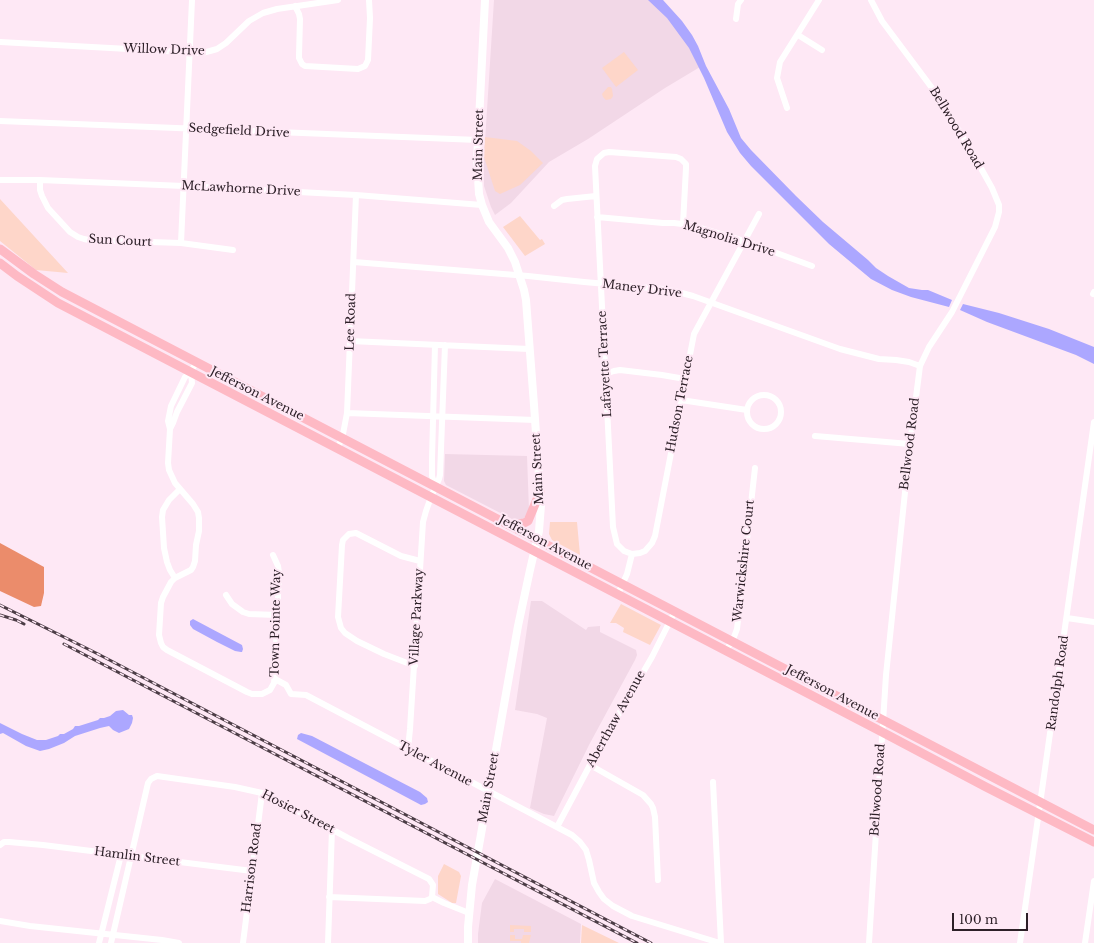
<!DOCTYPE html>
<style>
body{margin:0}
#map{position:relative;width:1094px;height:943px;overflow:hidden;background:#fee8f5;font-family:"Libre Baskerville",serif}
canvas{display:block}
.scale{position:absolute;left:952px;top:913px;width:76px;height:18px;box-sizing:border-box;border:2px solid #2d2028;border-top:0;padding-left:5px;font-size:12px;line-height:14px;white-space:nowrap;color:#2d2028;-webkit-text-stroke:3px #fee8f5;paint-order:stroke}
</style>
<div id="map">
<canvas width="1094" height="943"></canvas>
<div class="scale">100 m</div>
</div>
<script>
const context = document.querySelector('canvas').getContext('2d');
context.lineJoin = 'round';
function fill(path, color) { context.fillStyle = color; context.fill(path, 'evenodd'); }
const toPath = rows => new Path2D(rows.map(r => 'M' + r).join(''));
function strokePath(path, color, width, dash) { context.strokeStyle = color; context.lineWidth = width; context.lineCap = dash ? 'butt' : 'round'; context.setLineDash(dash || []); context.stroke(path); }
function drawText(font, color, halo, rows, align = 'center') {
  context.font = font + ' "Libre Baskerville",serif'; context.lineWidth = 4; context.setLineDash([]); context.textBaseline = 'middle'; context.strokeStyle = halo; context.fillStyle = color; for (const [text, x, y, turn = 0] of rows) {
    context.save(); context.translate(x, y); context.rotate((+turn || 0) * Math.PI / 180); context.textAlign = isNaN(turn) ? turn : align; if (halo) context.strokeText(text, 0, 0); context.fillText(text, 0, 0); context.restore();
  }
}
const built = toPath([
 [494,0,654,0,681,32,700,67,665,88,588,139,549,162,511,203,495,215,491,207,484,186,484,157],
 [445,454,527,456,529,510,527,516,521,520,512,519,446,485,444,481],
 [531,601,542,601,586,630,588,627,600,626,600,632,636,650,637,655,635,660,589,745,554,816,544,814,530,808,547,718,537,714,515,710],
 [495,879,581,924,580,943,478,943,478,934,482,903]
]);
const green = toPath([
 [624,52,638,70,616,87,602,68],
 [608,87,611,87,612,89,613,96,611,99,606,100,603,97,602,94],
 [485,137,517,141,531,151,543,163,520,185,500,194,495,191,484,157],
 [0,199,68,273,36,270,0,241],
 [520,216,540,240,542,239,545,244,525,256,503,227],
 [550,522,577,522,580,555,552,540,549,534],
 [621,604,661,625,650,645,623,632,624,628,616,623,610,623],
 [444,864,459,872,461,876,456,903,452,903,438,894,438,876],
 [510,925,531,926,531,932,524,932,524,929,514,929,514,932,510,932],
 [582,925,619,943,581,943],
 [510,935,515,935,515,939,522,939,523,935,531,935,529,943,521,943,521,941,510,941]
]);
const forest = toPath([
 [0,543,44,567,44,593,41,606,34,607,0,591]
]);
const water = toPath([
 [648,0,663,0,682,21,692,35,698,46,706,66,729,109,741,138,751,150,796,196,823,222,868,260,876,268,888,276,909,288,922,290,928,290,952,300,949,307,911,297,892,290,871,279,829,244,751,166,740,153,727,132,704,78,689,48,667,18],
 [963,304,999,313,1049,329,1094,347,1094,364,1076,355,987,322,960,310],
 [193,619,242,645,243,649,242,652,241,652,235,651,217,642,193,629,190,625,190,621],
 [123,710,129,715,132,715,133,718,132,723,129,729,119,733,113,730,109,726,100,728,75,736,64,743,49,749,40,751,26,746,3,733,0,734,0,723,22,734,37,740,46,740,58,736,60,734,64,734,73,729,75,726,79,726,98,720,100,718,104,718,110,716,116,711],
 [301,733,312,736,420,792,427,798,428,802,425,804,421,805,297,739,298,735]
]);
const street = toPath([
 [295,6,299,14,300,19,299,55,299,58,302,64,305,66,358,69,365,66,368,60,370,18,369,0],
 [736,19,738,4,741,0],
 [798,35,822,50],
 [0,42,202,53,210,51,217,49,226,43,249,21,263,13,277,9,338,0],
 [787,108,777,78,780,62,819,0],
 [0,121,478,140],
 [0,180,40,180,184,186,356,195,482,205],
 [40,180,40,190,42,196,48,208,70,232,78,237,84,239,89,240,181,243,233,250],
 [554,206,562,200,567,199,596,196],
 [597,217,663,223,674,223,690,225,744,241,812,266],
 [683,224,686,168,686,164,681,159,676,157,609,152,604,153,597,159,595,166,613,527,617,544,624,551,632,554,640,553,645,551,652,543,655,536,694,334,759,214],
 [181,243,192,0],
 [354,262,528,276,584,282,663,289,678,292,693,296,840,349,879,359,896,360,909,362,920,366],
 [1093,294,1094,292],
 [350,341,529,349],
 [196,362,191,372,185,377,171,406,168,421,170,429,168,463,169,470,175,483,193,504,198,512,199,518,199,531,196,545,195,561,193,567,191,570,175,578,171,582,163,597,161,603,159,635,161,643,163,647,167,650,247,692,252,694,262,694,270,690,274,683,275,671,279,572,278,566,273,555],
 [605,374,614,371,620,370,662,375,685,379],
 '747 412a17 17 0 1 1 34 0a17 17 0 1 1-34 0Z',
 [681,400,747,410],
 [347,413,535,420],
 [170,429,173,423,177,412,192,383,191,372],
 [815,436,910,444],
 [338,448,343,434,347,413,356,195],
 [435,486,432,476,432,459,435,345],
 [175,578,170,570,167,562,164,548,162,517,163,510,169,500,180,489],
 [618,594,627,574,632,554],
 [226,595,232,604,243,612,249,614,277,615],
 [1067,618,1094,622],
 [726,651,734,637,737,629,755,468],
 [415,666,384,654,357,641,345,633,341,628,338,617,342,545,343,540,349,534,356,533,401,556,420,561],
 [275,679,286,685,291,694,306,695,572,835,580,842,586,850,589,860,594,883,599,892,604,899,613,906,632,916,720,943],
 [408,749,410,729,423,522,426,511,431,497,439,479,440,475,445,345],
 [590,765,643,795,651,804,653,808,655,817,658,880],
 [713,782,721,943],
 [557,827,599,748,652,657,675,611],
 [0,845,4,842,9,842,43,845,252,871],
 [329,897,425,901,430,899,432,897],
 [432,897,444,903,469,913],
 [0,921,30,926,162,940,179,943],
 [99,943,121,855],
 [111,943,148,783,151,779,157,776,235,787,262,793,290,807,348,838,429,879,433,885,432,897],
 [243,943,262,793],
 [328,943,332,829],
 [869,943,886,675,910,444,920,366,929,347,952,312,995,227,999,212,999,205,992,188,968,145,935,92,882,21,871,0],
 [1020,943,1041,797,1094,422],
 [1085,943,1094,881]
]);
const secondary = toPath([
 [468,943,468,927,472,885,518,626,530,570,539,531,541,505,534,405,526,300,524,290,515,262,508,248,489,222,482,205,479,194,477,161,485,0]
]);
const primary = toPath([
 [0,249,34,274,62,292,1094,830],
 [0,263,17,276,58,303,882,732,986,787,1094,842],
 [511,526,524,523,528,521,540,492]
]);
const rail = toPath([
 [0,605,98,654,651,943],
 [0,615,16,620,24,624],
 [64,644,637,943]
]);
const streetNames = [
 ["Willow Drive",164,50,2],
 ["Bellwood Road",956,128,59],
 ["Sedgefield Drive",239,131,3],
 ["Main Street",479,145,-89],
 ["McLawhorne Drive",241,189,3],
 ["Magnolia Drive",729,239,17],
 ["Sun Court",120,241,3],
 ["Maney Drive",642,289,7],
 ["Lee Road",351,322,-88],
 ["Lafayette Terrace",605,364,-93],
 ["Jefferson Avenue",257,394,27],
 ["Hudson Terrace",680,404,-79],
 ["Bellwood Road",910,444,-83],
 ["Main Street",538,469,-93],
 ["Jefferson Avenue",545,543,28],
 ["Warwickshire Court",744,561,-84],
 ["Village Parkway",417,617,-87],
 ["Town Pointe Way",276,623,-89],
 ["Randolph Road",1058,683,-82],
 ["Jefferson Avenue",832,693,28],
 ["Aberthaw Avenue",616,719,-61],
 ["Tyler Avenue",435,764,28],
 ["Main Street",489,788,-80],
 ["Bellwood Road",878,790,-86],
 ["Hosier Street",298,812,27],
 ["Hamlin Street",137,857,7],
 ["Harrison Road",252,868,-83]
];
fill(built, '#f2d8e7');
fill(green, '#fed6c9');
fill(forest, '#eb8c6b');
fill(water, '#aca7ff');
strokePath(street, '#fff', 6);
strokePath(secondary, '#fff', 8);
strokePath(primary, '#feb9c4', 9);
strokePath(rail, '#4c3d46', 3);
strokePath(rail, '#fee8f5', 1.5, [4.5]);
drawText('12px', '#2d2028', '#fee8f5', streetNames);
</script>
